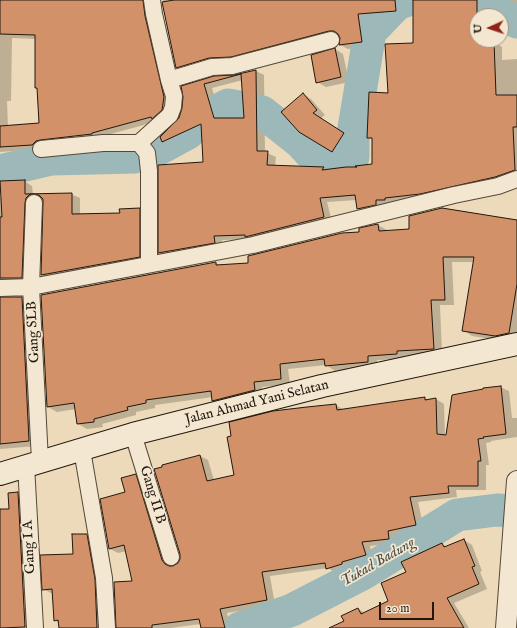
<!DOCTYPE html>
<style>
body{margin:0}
#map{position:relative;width:517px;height:628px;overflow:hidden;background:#eddaba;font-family:"IM FELL English",serif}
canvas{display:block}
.north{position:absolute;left:469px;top:8px;width:40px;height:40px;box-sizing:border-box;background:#f3e7d2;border:1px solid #9f9483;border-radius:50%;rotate:267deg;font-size:11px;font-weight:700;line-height:16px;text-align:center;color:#21170c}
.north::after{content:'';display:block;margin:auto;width:14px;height:18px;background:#8f2418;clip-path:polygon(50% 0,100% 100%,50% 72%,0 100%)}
.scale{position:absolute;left:379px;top:602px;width:55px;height:18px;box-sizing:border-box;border:2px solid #21170c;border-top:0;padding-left:5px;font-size:12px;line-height:14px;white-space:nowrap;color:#21170c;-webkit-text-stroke:3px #f3e7d2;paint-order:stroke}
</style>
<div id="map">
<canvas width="517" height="628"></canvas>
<div class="north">U</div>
<div class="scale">20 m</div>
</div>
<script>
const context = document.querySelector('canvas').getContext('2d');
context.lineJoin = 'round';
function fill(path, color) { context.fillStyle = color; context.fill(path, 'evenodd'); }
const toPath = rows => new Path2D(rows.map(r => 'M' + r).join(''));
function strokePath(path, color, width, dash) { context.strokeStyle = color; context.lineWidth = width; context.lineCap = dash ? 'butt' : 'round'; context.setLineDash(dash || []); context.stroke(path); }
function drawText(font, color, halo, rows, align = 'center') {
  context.font = font + ' "IM FELL English",serif'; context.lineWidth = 3.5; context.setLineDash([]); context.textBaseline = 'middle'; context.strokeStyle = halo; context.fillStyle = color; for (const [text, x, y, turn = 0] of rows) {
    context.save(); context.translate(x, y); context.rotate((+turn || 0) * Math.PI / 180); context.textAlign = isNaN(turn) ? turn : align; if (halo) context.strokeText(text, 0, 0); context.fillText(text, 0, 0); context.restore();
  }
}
const shadow = toPath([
 [0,0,152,0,172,102,158,121,100,137,41,149,0,152],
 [12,38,36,39,40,124,8,126,7,101,11,101],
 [163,0,403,0,404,3,378,6,378,17,366,18,370,46,348,49,340,45,341,38,340,35,338,35,239,61,185,72,177,67],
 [466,0,517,0,517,7,488,6,489,16,477,16,477,40,492,40,493,42,502,47,502,60,517,59,517,176,366,213,358,209,357,200,327,202,332,222,251,239,222,240,222,247,168,257,160,253,204,163,202,132,171,146,163,141,180,119,184,97,214,77,234,76,256,71,264,75,265,152,276,157,275,166,323,168,328,170,361,168,373,165,373,140,368,137,414,44],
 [243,80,245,119,221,119,212,88],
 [335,49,343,54,349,82,326,87,317,82],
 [303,94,311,99,325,115,320,119,352,138,341,156,299,131],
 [24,181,32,186,33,194,71,194,80,198,80,215,121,214,139,209,147,214,147,261,50,280,42,275,44,203,43,198,38,199,30,282,0,288,0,198,2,198],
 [517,221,517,338,505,341,472,336,463,330,474,262,452,262,454,305,440,305,442,354,406,356,406,359,377,360,377,367,335,371,326,365,288,369,290,384,262,387,263,395,222,406,213,400,213,397,155,405,155,408,136,412,136,415,102,424,103,427,87,429,78,424,76,409,57,412,48,407,216,263,221,266,250,264,361,233,378,225,387,230,387,232],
 [0,298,22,298,30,303,37,446,0,449],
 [500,387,509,391,512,418,517,418,517,437,491,441,491,442,486,443,489,465,486,465,486,490,456,490,457,497,418,502,424,529,395,535,396,543,370,546,373,560,350,566,350,569,336,573,328,568,270,576,275,605,227,613,231,628,202,628,201,624,170,628,117,628,133,581,127,551,118,553,110,549,126,493,135,475,144,480,170,565,171,567,174,567,181,560,200,456,208,460,214,480,235,476,336,405,344,410,425,399,429,401,436,399,444,404,445,437],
 [18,493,25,498,32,628,0,628,0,510,10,510],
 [86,535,95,540,105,628,60,628,59,623,55,620,53,594,43,589,74,555],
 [464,540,472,545,482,571,480,572,487,589,454,603,469,628,348,628,358,609,365,613,390,602,407,573,442,544,447,547]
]);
const river = toPath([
 [460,0,485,6,517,22],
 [153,152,188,133,206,117,228,105,262,112,300,142,310,153,333,164,353,157,353,134,370,32,397,4,408,0],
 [0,171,51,159,135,157],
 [240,628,292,610,364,573,457,515,497,510,517,511]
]);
const building = toPath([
 [0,0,143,0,145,16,164,97,162,110,152,119,151,117,92,133,92,134,40,140,36,141,32,145,0,147,0,126,39,123,37,88,35,88,35,35,0,34,0,0],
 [174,0,395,0,396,11,358,14,362,42,339,45,340,38,338,34,334,31,329,31,231,57,209,58,176,68,162,2,174,0],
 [413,0,477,0,477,42,494,41,496,95,517,95,517,127,513,127,515,170,495,177,420,194,385,198,385,200,376,200,376,205,357,209,355,195,320,198,324,217,245,237,245,235,214,236,215,243,158,253,158,165,203,162,201,124,162,142,160,137,179,118,182,108,183,97,181,86,214,76,234,75,256,70,257,151,268,151,267,165,324,167,322,170,346,167,357,167,355,166,372,164,372,138,367,138,369,92,388,93,385,44,413,43,413,0],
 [241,74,244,118,214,118,204,84,241,74],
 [335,48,341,77,316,83,311,55,335,48],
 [303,93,317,110,313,113,344,133,332,152,299,132,281,112,303,93],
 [25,180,25,194,72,193,72,214,120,213,119,209,140,208,140,257,41,275,43,203,43,199,39,195,34,194,30,194,26,198,25,203,22,278,0,278,0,217,2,217,0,181,25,180],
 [442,208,517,220,517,284,509,333,495,336,462,331,474,257,443,257,445,300,431,300,434,349,397,351,397,354,368,356,368,362,325,366,324,359,280,364,281,379,254,382,255,390,212,401,211,391,146,400,146,403,127,407,128,410,94,419,94,422,77,424,74,403,47,407,41,295,216,262,216,265,248,263,248,256,342,233,359,232,359,228,378,224,379,231,409,229,409,216,442,208],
 [0,297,22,297,29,441,0,444,0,297],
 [501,386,506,434,483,437,484,438,478,439,481,461,478,461,478,486,448,486,449,493,410,497,416,525,388,531,389,539,362,542,366,555,342,562,342,564,326,569,325,563,262,572,267,600,220,609,225,628,201,628,199,619,152,625,152,628,116,628,114,582,132,581,124,545,109,549,100,499,125,492,121,478,136,474,162,560,165,564,169,566,173,566,178,563,180,559,180,554,154,469,162,467,162,465,200,455,207,481,234,475,227,437,231,436,229,422,273,411,307,407,336,404,337,410,425,397,425,400,436,398,437,434,446,435,452,395,483,389,483,388,501,386],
 [18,492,25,627,0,628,0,509,9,509,8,493,18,492],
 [72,534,87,534,95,579,97,628,59,628,58,620,54,621,52,589,42,590,40,555,73,554,72,534],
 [464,539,475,566,472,567,479,584,447,598,464,628,329,628,344,621,341,616,358,608,361,614,388,601,381,583,406,572,401,562,442,543,444,547,464,539]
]);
const minor = toPath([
 [169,80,212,67,232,66,331,40],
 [139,143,170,115,173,107,174,96,169,80,154,14,152,0],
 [41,149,103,143,139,143,147,153,149,171,149,264],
 [34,203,31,287,40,461],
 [0,288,31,287,253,245,454,195,498,186,517,179],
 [133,434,171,557],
 [82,450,104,578,107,628],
 [26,465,35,628]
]);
const tertiary = toPath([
 [506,628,517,481]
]);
const secondary = toPath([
 [0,474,133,434,322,386,517,344]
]);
const streetNames = [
 ["Gang SLB",34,332,-93],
 ["Jalan Ahmad Yani Selatan",257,403,-14],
 ["Gang II B",152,495,73],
 ["Gang I A",30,547,-93]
];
const waterNames = [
 ["Tukad Badung",378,563,-30]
];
fill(shadow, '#0003');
strokePath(river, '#9cb8b8', 33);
fill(building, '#d39169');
strokePath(building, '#21170c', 1);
strokePath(minor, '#544838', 18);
strokePath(tertiary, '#544838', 22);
strokePath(secondary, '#21170c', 24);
strokePath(minor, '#f3e7d2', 16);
strokePath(tertiary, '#f3e7d2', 20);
strokePath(secondary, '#f3e7d2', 22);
drawText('14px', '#21170c', '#f3e7d2', streetNames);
drawText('italic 15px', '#4c4f48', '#f3e7d2', waterNames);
</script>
